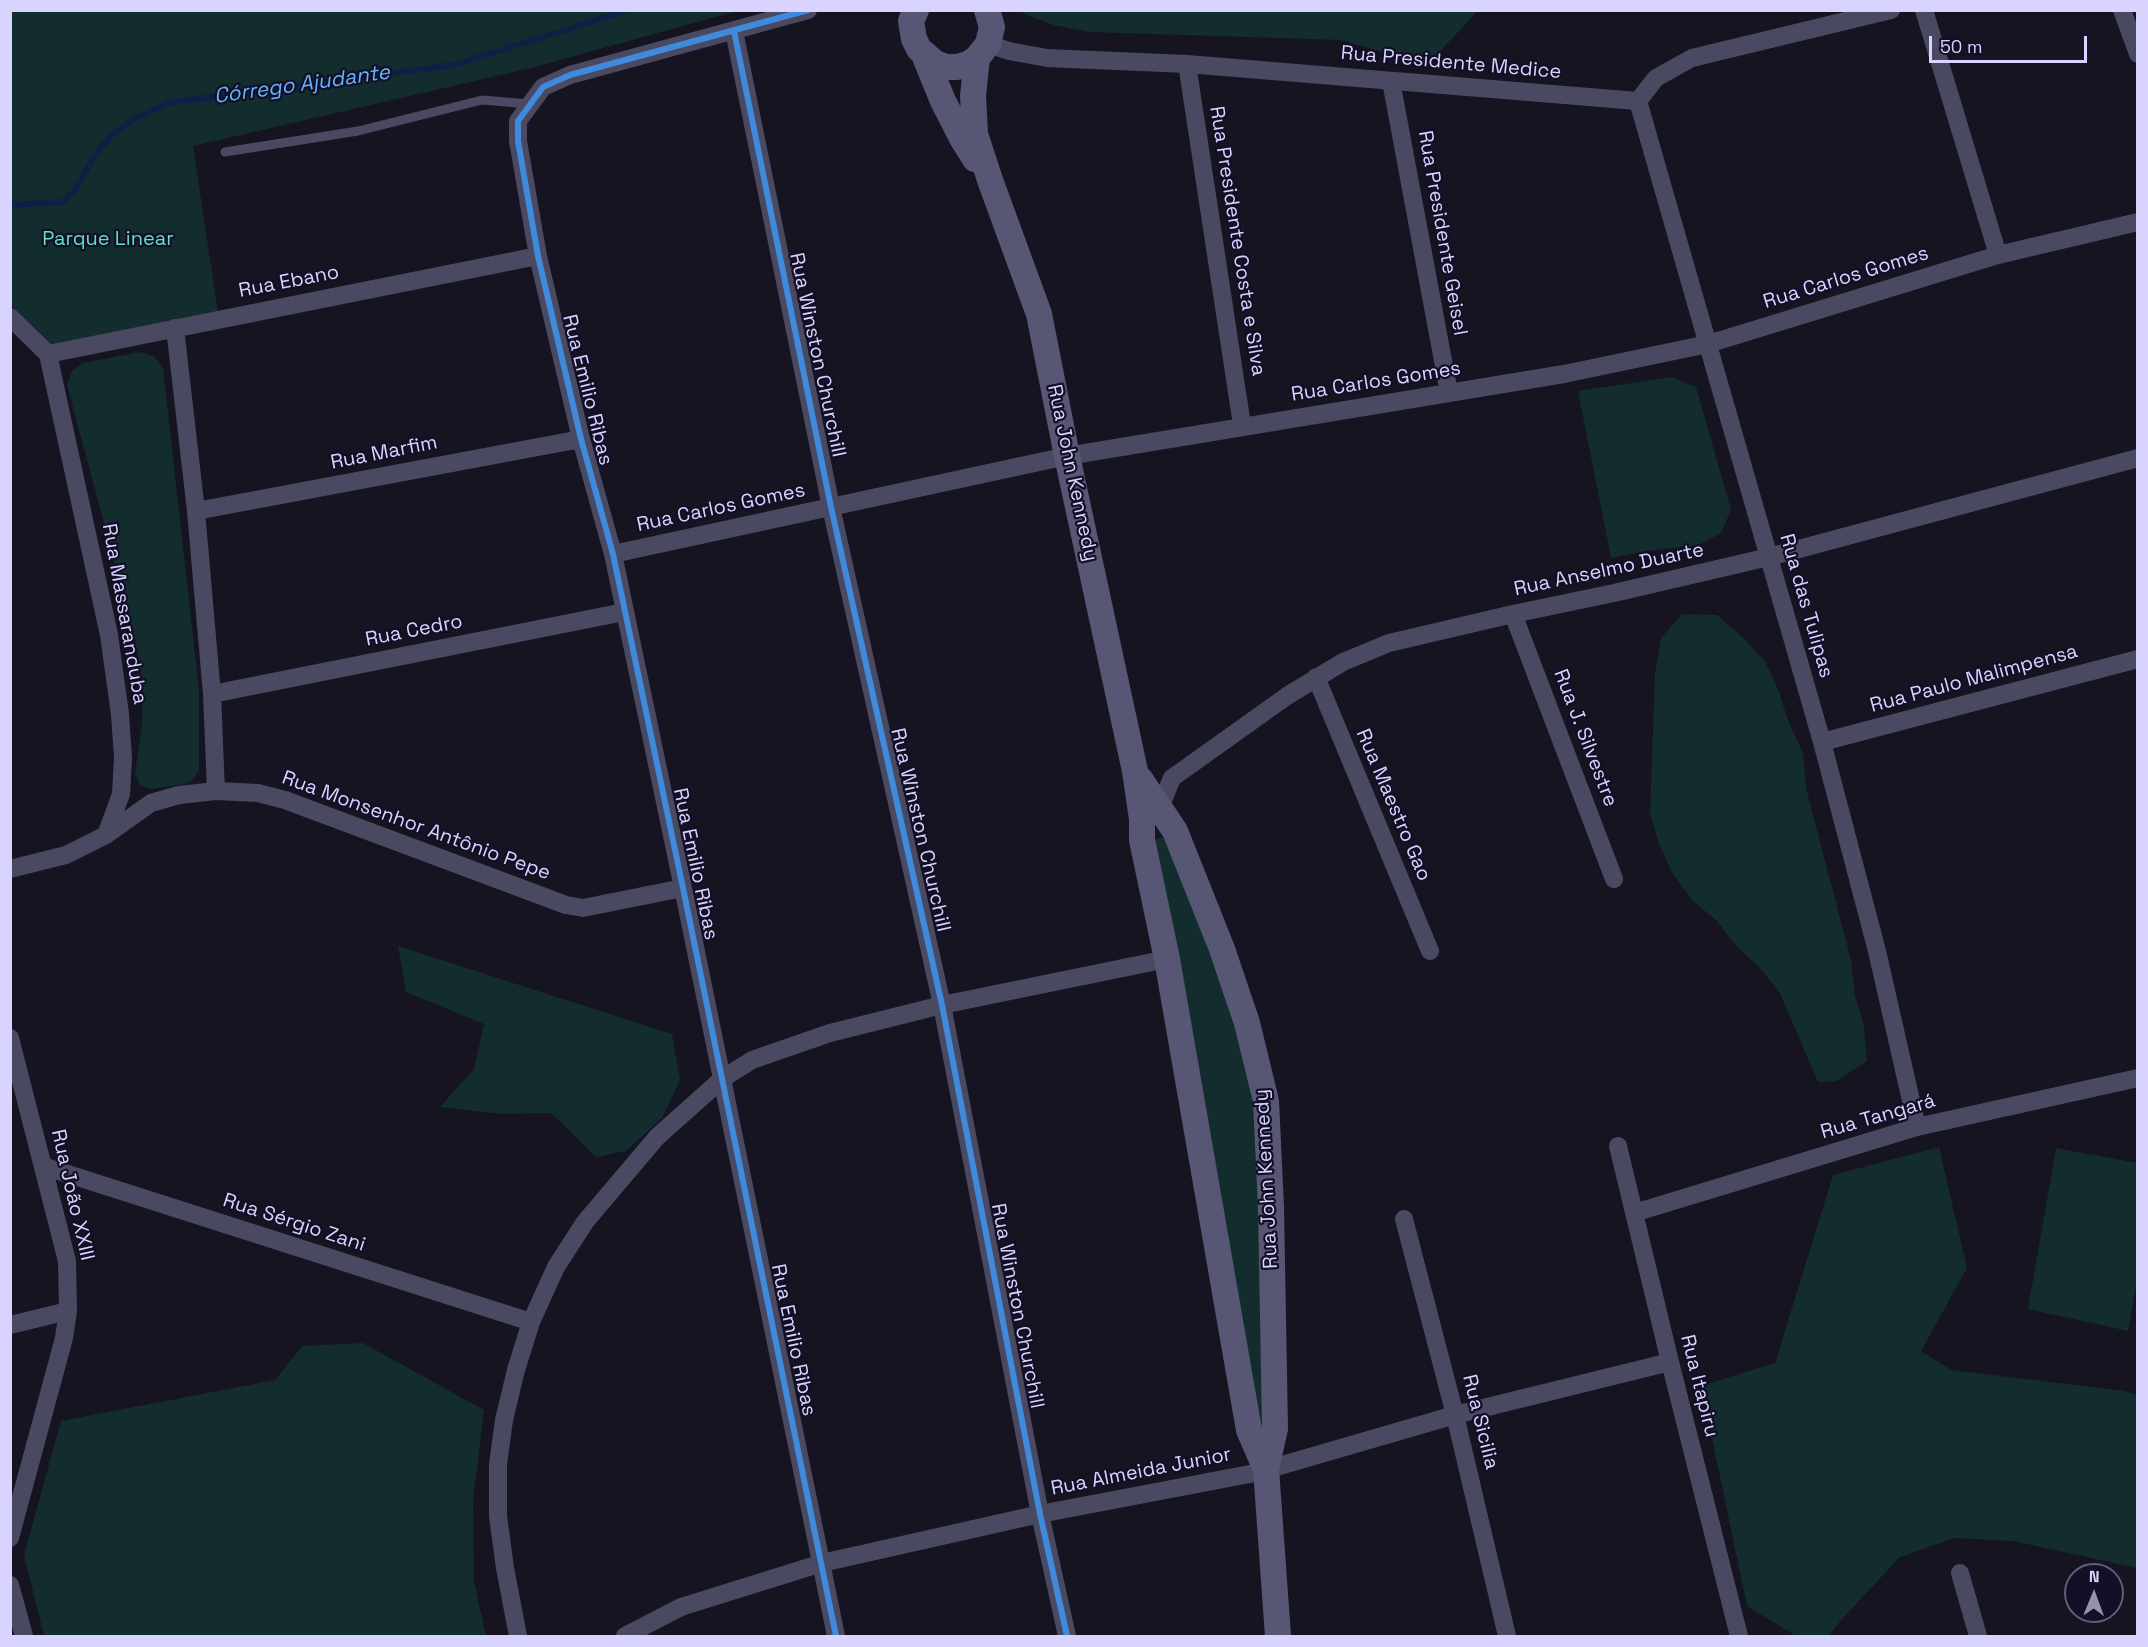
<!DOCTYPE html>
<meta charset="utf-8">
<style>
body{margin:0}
#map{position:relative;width:2148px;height:1647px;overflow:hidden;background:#161421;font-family:"Space Grotesk",sans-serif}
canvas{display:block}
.frame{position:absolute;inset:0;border:12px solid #d9d4ff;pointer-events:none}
.north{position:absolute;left:2064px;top:1563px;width:60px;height:60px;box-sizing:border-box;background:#130f26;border:2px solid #625e7d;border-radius:50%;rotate:1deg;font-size:16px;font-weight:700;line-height:24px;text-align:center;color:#d9d4ff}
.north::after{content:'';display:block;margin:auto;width:21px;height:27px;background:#9591b1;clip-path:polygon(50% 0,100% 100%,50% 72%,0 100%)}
.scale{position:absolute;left:1929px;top:36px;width:158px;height:27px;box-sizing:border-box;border:3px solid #d9d4ff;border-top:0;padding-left:8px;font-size:18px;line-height:21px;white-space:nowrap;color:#d9d4ff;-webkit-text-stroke:4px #130f26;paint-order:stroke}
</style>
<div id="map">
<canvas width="2148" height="1647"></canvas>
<div class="frame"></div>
<div class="north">N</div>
<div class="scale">50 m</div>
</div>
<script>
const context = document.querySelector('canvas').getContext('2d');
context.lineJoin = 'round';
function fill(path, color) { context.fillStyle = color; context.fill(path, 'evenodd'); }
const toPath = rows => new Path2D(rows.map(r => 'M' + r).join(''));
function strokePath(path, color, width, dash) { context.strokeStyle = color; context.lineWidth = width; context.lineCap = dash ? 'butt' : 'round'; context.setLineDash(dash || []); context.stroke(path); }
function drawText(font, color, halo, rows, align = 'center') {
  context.font = font + ' "Space Grotesk",sans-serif'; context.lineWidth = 4.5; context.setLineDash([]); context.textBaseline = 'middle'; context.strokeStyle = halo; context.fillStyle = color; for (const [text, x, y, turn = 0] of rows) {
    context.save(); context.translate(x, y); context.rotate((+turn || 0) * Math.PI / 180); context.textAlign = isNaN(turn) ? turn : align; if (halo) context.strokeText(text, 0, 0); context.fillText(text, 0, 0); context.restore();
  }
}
const green = toPath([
 [11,11,737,11,531,68,193,146,219,319,48,354,11,304],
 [1021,11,1478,11,1427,65,1341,40,1089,32,1054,25,1024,14],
 [140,352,154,356,163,368,199,690,199,771,191,781,185,784,150,789,141,786,135,774,142,723,143,685,135,639,67,385,72,371,83,363],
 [1672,377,1696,387,1731,510,1721,533,1699,545,1646,551,1611,558,1578,391],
 [1682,614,1717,615,1741,636,1765,661,1779,692,1789,723,1803,753,1806,788,1851,960,1855,996,1864,1026,1867,1061,1837,1081,1818,1082,1780,993,1760,968,1736,946,1717,921,1692,900,1673,874,1659,844,1650,813,1655,673,1661,638],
 [1161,837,1166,838,1240,1031,1258,1105,1263,1427,1261,1427,1155,840],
 [398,946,672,1034,680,1080,662,1118,626,1151,596,1157,551,1113,502,1114,440,1107,474,1069,484,1024,406,992],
 [1939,1147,1967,1268,1921,1351,1951,1370,2125,1391,2137,1395,2137,1568,2013,1541,1955,1538,1900,1557,1841,1620,1829,1636,1796,1636,1747,1606,1701,1386,1775,1363,1833,1175],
 [2056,1148,2137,1163,2137,1281,2128,1331,2028,1309],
 [363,1343,484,1410,473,1501,474,1582,486,1636,44,1636,24,1555,61,1421,275,1380,302,1346]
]);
const stream = toPath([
 [10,205,63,202,76,189,95,155,112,134,133,120,168,103,454,65,628,10]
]);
const lane = toPath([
 [225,152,358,131,482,100,529,104]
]);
const street = toPath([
 [808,10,570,75,543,87,518,121,518,141,538,256,581,439,613,554,683,888,836,1636],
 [1924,10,1998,255],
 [2122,10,2138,54],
 [734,31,831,507,942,1005,1040,1514,1067,1636],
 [988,44,1009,51,1047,58,1187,64,1638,101,1656,78,1692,58,1891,10],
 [1187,64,1242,425],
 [1391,81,1449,393],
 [1638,101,1822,742,1877,951,1917,1127],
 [10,317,48,354,109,635,120,714,123,758,121,794,106,835,66,855,10,869],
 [175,328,196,511,212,694,216,791],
 [48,354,538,256],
 [196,511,581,439],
 [613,554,1067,456,1564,374,1708,344,1998,255,2138,222],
 [1513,614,1614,879],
 [1316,677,1430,951],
 [212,694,624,612],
 [1822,742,2138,659],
 [1153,813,1159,810,1172,778,1287,696,1343,662,1389,643,1513,614,1614,593,1769,557,2138,458],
 [106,835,151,803,179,795,216,791,258,793,285,800,566,905,583,908,683,888],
 [10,1038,67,1261,68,1311,64,1338,10,1538],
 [1618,1146,1670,1362,1739,1636],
 [43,1166,531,1322],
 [1634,1213,1917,1127,2138,1078],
 [1404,1219,1455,1415,1507,1636],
 [10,1325,68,1311],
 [1960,1573,1978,1636],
 [10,1585,24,1636],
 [518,1636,505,1568,498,1516,498,1464,504,1420,516,1370,531,1322,556,1267,585,1222,657,1137,722,1079,752,1060,830,1033,942,1005,1167,959],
 [625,1636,681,1607,822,1563,1040,1514,1255,1473,1455,1415,1670,1362]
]);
const secondary = toPath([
 [916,10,911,21,914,39,919,49,935,63,946,67,957,67,968,64,977,58,988,44,992,27,987,10],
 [925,57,943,101,963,140,975,159],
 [977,58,973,96,975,134,990,180,1039,314,1067,456,1135,771,1142,819,1142,840,1167,959,1249,1430,1266,1469],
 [1140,779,1175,831,1222,949,1247,1023,1266,1101,1271,1207,1275,1429,1266,1469,1278,1636]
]);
const cycleway = toPath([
 [808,10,570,75,543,87,518,121,518,141,538,256,581,439,613,554,683,888,836,1636],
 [734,31,831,507,942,1005,1040,1514,1067,1636]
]);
const streetNames = [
 ["Rua Presidente Medice",1451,63,5],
 ["Rua Presidente Geisel",1442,233,80],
 ["Rua Presidente Costa e Silva",1237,241,81],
 ["Rua Carlos Gomes",1846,278,-17],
 ["Rua Ebano",289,282,-11],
 ["Rua Winston Churchill",817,355,78],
 ["Rua Carlos Gomes",1376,382,-9],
 ["Rua Emilio Ribas",587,390,76],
 ["Rua Marfim",384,453,-11],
 ["Rua John Kennedy",1072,473,78],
 ["Rua Carlos Gomes",721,508,-12],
 ["Rua Anselmo Duarte",1609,570,-12],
 ["Rua das Tulipas",1806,606,74],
 ["Rua Massaranduba",124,614,80],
 ["Rua Cedro",414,631,-11],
 ["Rua Paulo Malimpensa",1974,679,-15],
 ["Rua J. Silvestre",1585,738,69],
 ["Rua Maestro Gao",1393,805,67],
 ["Rua Monsenhor Antônio Pepe",416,826,20],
 ["Rua Winston Churchill",920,830,77],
 ["Rua Emilio Ribas",695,864,78],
 ["Rua Tangará",1878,1117,-16],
 ["Rua John Kennedy",1267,1179,-93],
 ["Rua João XXIII",72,1195,77],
 ["Rua Sérgio Zani",294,1223,18],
 ["Rua Winston Churchill",1017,1306,79],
 ["Rua Emilio Ribas",793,1340,78],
 ["Rua Itapiru",1699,1386,76],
 ["Rua Sicilia",1480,1422,76],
 ["Rua Almeida Junior",1141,1472,-11]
];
const parkNames = [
 ["Parque Linear",108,240]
];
const waterNames = [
 ["Córrego Ajudante",302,85,-8]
];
fill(green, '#132c2d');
strokePath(stream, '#0d2144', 6);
strokePath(lane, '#4a4962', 9);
strokePath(street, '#4a4962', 18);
strokePath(secondary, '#575674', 26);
strokePath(cycleway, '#408adc', 6);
drawText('20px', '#d9d4ff', '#130f26', streetNames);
drawText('20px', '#5fe0c0', '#130f26', parkNames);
drawText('italic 21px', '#62b6ff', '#130f26', waterNames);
</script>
